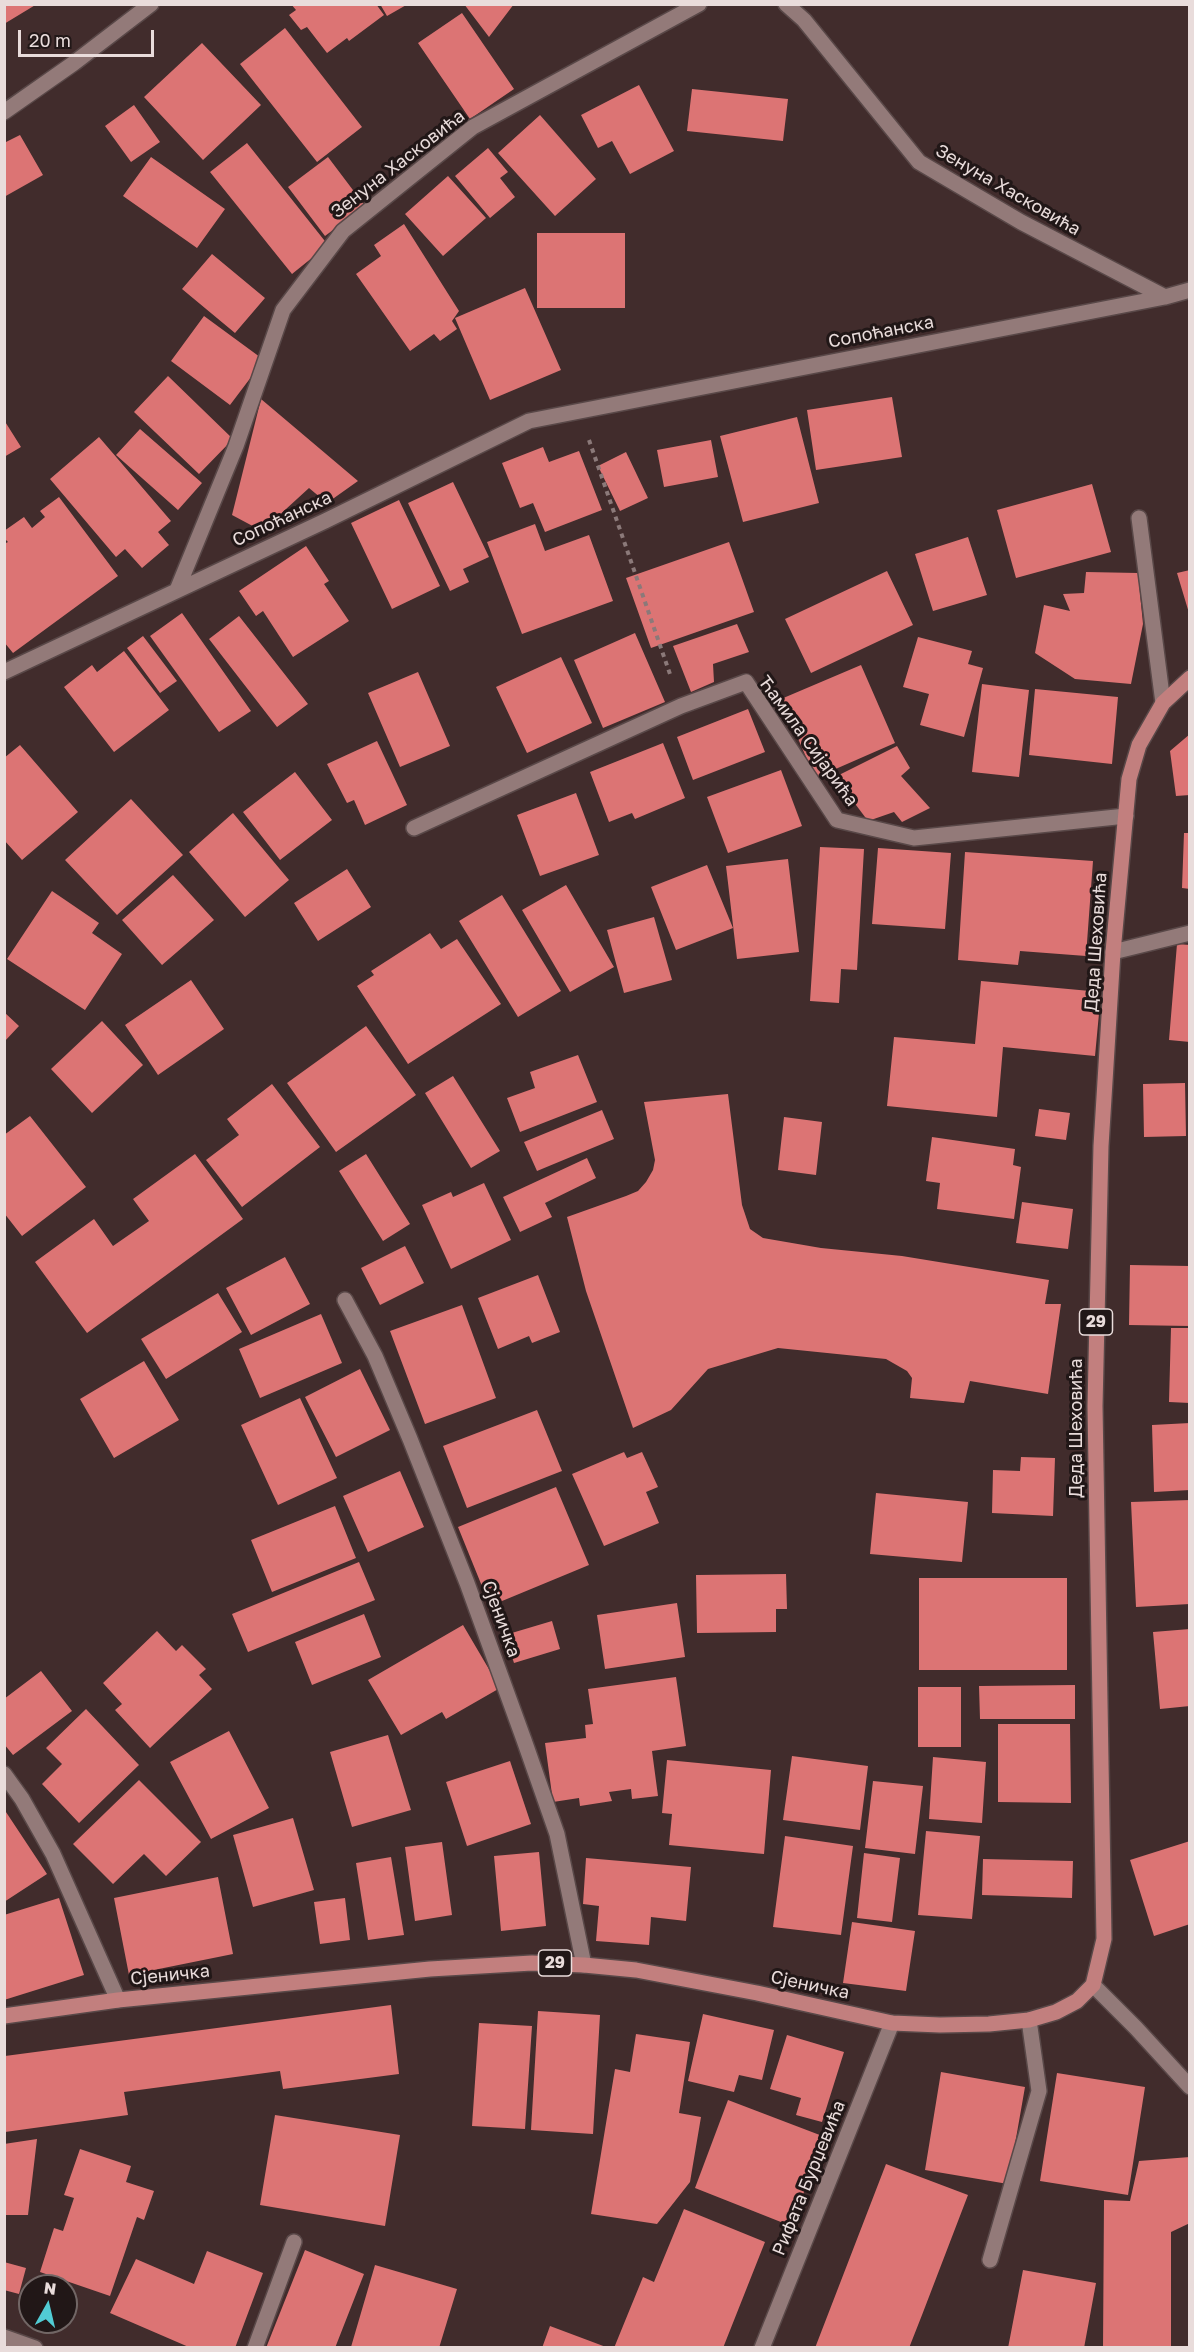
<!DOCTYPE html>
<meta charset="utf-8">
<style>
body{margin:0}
#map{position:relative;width:1194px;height:2352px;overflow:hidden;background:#412c2c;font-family:"Golos Text",sans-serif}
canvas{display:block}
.frame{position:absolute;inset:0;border:6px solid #e9dcdb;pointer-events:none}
.north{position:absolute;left:18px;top:2274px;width:60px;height:60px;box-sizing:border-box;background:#211717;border:2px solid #716665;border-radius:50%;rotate:8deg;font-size:16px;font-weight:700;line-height:24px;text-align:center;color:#e9dcdb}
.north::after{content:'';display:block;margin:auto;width:21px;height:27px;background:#51ccd4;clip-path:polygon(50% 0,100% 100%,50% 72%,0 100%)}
.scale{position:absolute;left:18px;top:30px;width:136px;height:27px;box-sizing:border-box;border:3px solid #e9dcdb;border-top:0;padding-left:8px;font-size:18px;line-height:21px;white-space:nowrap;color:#e9dcdb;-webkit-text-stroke:4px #211717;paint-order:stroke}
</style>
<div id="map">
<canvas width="1194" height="2352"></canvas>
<div class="frame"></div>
<div class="north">N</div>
<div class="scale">20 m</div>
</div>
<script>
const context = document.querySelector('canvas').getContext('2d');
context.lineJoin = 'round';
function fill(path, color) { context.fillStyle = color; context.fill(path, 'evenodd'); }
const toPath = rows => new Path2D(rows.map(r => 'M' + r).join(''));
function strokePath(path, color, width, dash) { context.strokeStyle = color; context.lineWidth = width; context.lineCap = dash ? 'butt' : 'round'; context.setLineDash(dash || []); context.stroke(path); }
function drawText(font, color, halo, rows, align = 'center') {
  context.font = font + ' "Golos Text",sans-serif'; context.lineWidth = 6; context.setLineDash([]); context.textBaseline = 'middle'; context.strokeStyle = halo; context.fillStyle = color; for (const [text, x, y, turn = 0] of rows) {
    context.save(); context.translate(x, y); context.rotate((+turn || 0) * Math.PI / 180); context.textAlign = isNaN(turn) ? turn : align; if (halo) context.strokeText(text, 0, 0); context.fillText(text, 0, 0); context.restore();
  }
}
const building = toPath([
 [4,4,37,4,4,24],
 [291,4,376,4,384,15,349,41,347,38,327,53,307,27,301,30,289,15,296,10],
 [380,4,408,4,387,16],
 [464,4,514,4,489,37],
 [462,13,514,89,470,119,418,43],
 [285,28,362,127,317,162,240,64],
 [202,43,261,105,203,160,144,97],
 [639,85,674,151,630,174,612,141,598,148,581,115],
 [692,89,788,99,783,141,687,131],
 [134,105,160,142,131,162,105,126],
 [540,115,596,179,555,216,498,153],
 [20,135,43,175,4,197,4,143],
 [247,143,328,245,292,274,210,172],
 [488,148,508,172,500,178,515,197,490,218,455,176],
 [151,157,225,209,197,248,123,196],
 [328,157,365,206,325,236,288,187],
 [448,176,486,218,443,256,405,214],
 [404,224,459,311,452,321,457,329,440,341,434,334,410,351,356,274,381,256,374,245],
 [537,233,625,233,625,308,537,308],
 [212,254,265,298,235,333,182,289],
 [525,288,561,370,490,400,455,318],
 [204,316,264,360,230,405,171,361],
 [168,376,233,439,199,474,134,412],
 [892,397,902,457,816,470,807,410],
 [261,399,358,481,327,503,309,488,262,531,232,515],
 [797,417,819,503,743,522,720,436],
 [4,420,21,447,4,457],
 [140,429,202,483,178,510,116,455],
 [99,437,171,521,158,532,169,545,142,568,125,549,116,557,50,479],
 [711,440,718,477,664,487,657,450],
 [543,447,549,462,579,451,602,510,545,532,533,503,520,508,502,463],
 [626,452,648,498,620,511,598,466],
 [453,482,489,557,463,569,469,582,450,591,408,503],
 [1092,484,1111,552,1016,578,997,510],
 [59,497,118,576,13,653,4,642,4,544,8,542,4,538,4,531,24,517,32,528,45,517,40,511],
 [399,500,440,586,392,609,351,523],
 [535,524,545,551,589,535,613,601,522,634,487,542],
 [968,537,987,595,933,611,915,554],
 [729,542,754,612,651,648,626,578],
 [306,546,329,581,324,584,349,621,293,657,263,611,256,616,239,591],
 [1190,570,1190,613,1189,613,1177,573],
 [887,571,913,625,811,673,785,619],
 [1086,572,1138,573,1143,624,1131,684,1075,679,1035,653,1044,605,1070,611,1063,594,1084,593],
 [182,613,251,711,219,732,150,636],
 [239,616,308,704,277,727,209,639],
 [737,624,749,652,713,664,714,682,691,692,673,646],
 [635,633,665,702,603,728,574,660],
 [143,636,177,681,160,693,127,648],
 [918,637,972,651,968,664,983,668,964,737,920,725,929,694,903,687],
 [124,651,169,710,114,752,64,687,92,665,97,672],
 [561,657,592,723,527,753,496,687],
 [861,665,895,743,815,778,781,699],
 [418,672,450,746,400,767,368,693],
 [982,684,1029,690,1019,777,972,772],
 [1035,689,1118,697,1112,764,1029,755],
 [748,709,765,752,693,780,677,737],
 [1190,734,1190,795,1176,796,1170,751],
 [377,741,407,805,365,825,354,800,347,803,327,764],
 [663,743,685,798,635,819,632,813,609,822,590,772],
 [20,745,78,812,22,860,4,840,4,758],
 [897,746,910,768,901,776,930,808,902,822,894,812,868,821,835,777],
 [781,770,802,826,728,853,707,797],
 [295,772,332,820,280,860,243,812],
 [576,793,599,855,540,876,517,815],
 [131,799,183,855,117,915,65,860],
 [233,813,289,880,245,917,189,852],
 [1184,833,1190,833,1190,889,1182,888],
 [820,847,864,849,857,970,841,969,839,1003,810,1001],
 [878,848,951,853,945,929,872,924],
 [965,852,1093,861,1086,956,1020,951,1018,965,958,960],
 [788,859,799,952,737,959,726,866],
 [707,865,733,928,676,950,651,887],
 [347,869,371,907,318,941,294,903],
 [173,875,214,920,162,965,122,920],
 [566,885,614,967,570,992,522,910],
 [52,891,99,923,92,933,122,954,85,1010,7,959],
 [502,895,561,991,518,1017,459,921],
 [654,917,672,980,624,993,607,930],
 [430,933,441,949,457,939,501,1004,408,1064,357,986,374,975,371,971],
 [1177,944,1190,945,1190,1042,1169,1040],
 [191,980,224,1029,158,1075,125,1025],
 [981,981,1101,992,1095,1056,1003,1047,997,1117,887,1106,894,1037,975,1044],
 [4,1012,19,1026,4,1042],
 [102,1021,143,1065,92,1113,51,1069],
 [366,1026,416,1095,336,1152,287,1083],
 [578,1055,597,1102,520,1132,507,1098,535,1088,530,1072],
 [453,1076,500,1151,471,1168,425,1093],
 [1185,1083,1186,1136,1144,1137,1143,1084],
 [272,1084,320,1147,242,1207,206,1160,239,1135,227,1119],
 [728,1094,742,1205,750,1229,763,1238,821,1248,902,1256,1049,1280,1045,1304,1061,1304,1048,1394,970,1381,964,1403,910,1398,912,1378,907,1371,886,1359,778,1348,708,1369,671,1410,633,1428,586,1291,567,1217,626,1196,638,1191,646,1182,653,1170,655,1160,644,1102],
 [1039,1109,1070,1113,1066,1140,1035,1136],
 [602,1110,614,1139,537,1171,524,1142],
 [30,1116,86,1187,22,1236,4,1213,4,1135],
 [784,1117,822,1122,816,1175,778,1170],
 [932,1137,1015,1149,1013,1165,1021,1167,1014,1219,937,1209,940,1183,926,1181],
 [195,1154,243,1219,87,1333,35,1262,94,1219,113,1246,149,1221,133,1199],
 [366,1154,410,1224,383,1241,339,1171],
 [587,1158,596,1178,545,1203,552,1217,520,1232,503,1197],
 [484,1183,511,1240,451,1269,422,1205,451,1192,453,1197],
 [1022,1202,1073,1209,1068,1249,1016,1243],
 [405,1246,424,1283,380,1305,361,1268],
 [285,1257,310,1304,251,1335,226,1288],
 [1130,1265,1190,1266,1190,1326,1129,1325],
 [538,1275,560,1332,532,1343,529,1336,498,1349,478,1298],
 [218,1293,242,1332,166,1379,141,1339],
 [462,1305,496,1398,425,1424,390,1331],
 [321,1314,342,1363,260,1398,239,1349],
 [1171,1328,1190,1328,1190,1403,1169,1402],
 [144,1361,179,1420,114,1458,80,1399],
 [360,1369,390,1430,336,1457,305,1397],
 [300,1398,337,1478,278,1505,241,1425],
 [537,1410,562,1471,467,1508,443,1446],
 [1190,1423,1190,1490,1154,1492,1152,1425],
 [624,1452,627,1458,642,1452,658,1487,646,1492,659,1523,604,1546,572,1474],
 [1021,1457,1055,1458,1053,1516,992,1513,993,1470,1020,1471],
 [400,1471,424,1527,368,1552,343,1496],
 [556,1487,589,1565,490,1606,458,1527],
 [876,1493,968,1502,962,1562,870,1554],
 [1190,1500,1190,1604,1136,1607,1131,1502],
 [335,1506,356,1558,272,1592,251,1540],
 [359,1562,375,1600,248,1652,232,1614],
 [786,1574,787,1609,776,1609,776,1632,697,1633,696,1575],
 [919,1578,1067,1578,1067,1670,919,1670],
 [677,1603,685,1657,605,1669,597,1615],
 [364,1614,381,1657,312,1685,295,1642],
 [552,1621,560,1649,514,1663,505,1635],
 [463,1625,500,1688,446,1719,442,1712,401,1735,368,1680],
 [1190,1629,1190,1706,1160,1709,1153,1632],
 [157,1631,176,1651,182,1645,206,1669,199,1675,212,1689,150,1748,115,1710,122,1704,103,1683],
 [41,1671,72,1711,13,1755,4,1744,4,1699],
 [676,1677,686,1746,652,1751,658,1796,632,1799,631,1789,609,1792,612,1801,580,1806,579,1798,553,1802,545,1743,586,1738,585,1725,593,1724,588,1689],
 [1075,1685,1075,1719,980,1719,979,1686],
 [918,1687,961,1687,961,1747,918,1747],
 [86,1709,139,1765,79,1823,42,1784,62,1764,46,1748],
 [998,1724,1070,1724,1071,1803,998,1802],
 [229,1731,269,1808,211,1839,170,1762],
 [388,1735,411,1810,352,1827,330,1752],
 [792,1756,868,1766,860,1830,783,1820],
 [933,1757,986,1762,982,1823,929,1819],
 [667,1760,771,1770,764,1854,669,1845,672,1814,662,1813],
 [510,1761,531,1824,467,1846,446,1782],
 [139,1780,201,1842,166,1876,144,1854,113,1884,73,1844],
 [873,1781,923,1786,915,1854,865,1848],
 [4,1809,47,1874,4,1902],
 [293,1818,314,1890,253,1907,233,1835],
 [926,1831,980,1836,972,1919,918,1915],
 [785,1836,853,1846,841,1935,773,1927],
 [1190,1841,1190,1924,1154,1936,1130,1860],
 [442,1842,452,1915,415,1921,405,1847],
 [539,1852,546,1926,501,1931,494,1856],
 [864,1853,900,1858,892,1922,857,1918],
 [391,1857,404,1935,368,1940,356,1863],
 [586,1858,691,1867,686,1921,651,1917,649,1945,596,1941,599,1906,583,1904],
 [983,1859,1073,1861,1072,1898,982,1895],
 [218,1877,233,1954,129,1975,114,1898],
 [59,1898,84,1975,4,2000,4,1915],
 [345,1898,350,1940,320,1944,314,1902],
 [852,1922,915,1931,906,1991,843,1983],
 [391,2005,399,2074,283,2089,280,2071,124,2092,128,2115,5,2132,5,2056],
 [538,2011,600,2015,593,2134,531,2130],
 [703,2014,774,2030,762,2080,739,2075,734,2092,688,2081],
 [479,2023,532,2026,525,2129,472,2126],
 [636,2034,690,2042,679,2113,701,2117,690,2182,657,2224,591,2214,615,2069,630,2072],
 [787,2035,844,2052,822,2122,796,2115,801,2098,770,2089],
 [941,2072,1025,2087,1008,2184,925,2170],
 [1057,2073,1145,2087,1128,2195,1040,2181],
 [728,2100,825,2137,791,2226,695,2188],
 [275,2115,400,2135,385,2226,260,2205],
 [37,2139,28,2215,4,2215,4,2144],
 [80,2149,131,2166,126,2182,154,2191,144,2220,137,2217,110,2296,40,2272,54,2228,63,2231,74,2198,64,2195],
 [1190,2157,1190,2223,1171,2232,1171,2348,1103,2348,1104,2200,1130,2201,1139,2161],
 [886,2164,968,2195,922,2315,909,2348,815,2348],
 [684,2209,765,2242,723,2348,614,2348,643,2277,654,2282],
 [305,2250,364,2274,335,2348,266,2348],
 [207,2251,263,2273,235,2348,191,2348,110,2313,136,2259,194,2284],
 [4,2262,26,2268,19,2294,4,2290],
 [375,2265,457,2289,439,2348,351,2347],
 [1023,2270,1096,2283,1084,2348,1008,2348],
 [550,2326,606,2347,606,2348,542,2348]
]);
const path = toPath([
 [589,440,671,677]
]);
const minor = toPath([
 [786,4,804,20,919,162,1021,222,1165,297],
 [4,112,74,63,151,4],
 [1139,518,1163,703],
 [177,590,236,446,283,310,343,231,473,127,699,4],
 [4,672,325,521,529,421,1165,297,1190,290],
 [414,828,681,706,746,682,837,820,914,838,1126,816],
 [1113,952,1190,933],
 [345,1300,375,1356,410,1439,467,1583,524,1740,557,1834,584,1965],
 [4,1774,22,1799,53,1854,118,2000],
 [1093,1985,1136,2028,1190,2087],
 [990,2260,1039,2091,1029,2020],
 [4,2337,35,2348],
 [255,2348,294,2242],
 [762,2348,892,2023]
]);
const major = toPath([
 [4,2016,118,2000,430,1969,532,1963,584,1965,636,1970,757,1993,892,2023,940,2025,989,2024,1029,2020,1056,2012,1077,2001,1093,1985,1104,1939,1095,1406,1101,1146,1113,952,1129,779,1139,745,1163,703,1190,678]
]);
const shields = [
 [1096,1322,33],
 [555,1963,33]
];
const shieldNames = [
 ["29",1096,1322],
 ["29",555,1963]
];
const streetNames = [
 ["Зенуна Хасковића",398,164,-38],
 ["Зенуна Хасковића",1008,190,30],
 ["Сопоћанска",881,332,-11],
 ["Сопоћанска",282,519,-25],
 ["Ћамила Сијарића",808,741,54],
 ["Деда Шеховића",1096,942,-86],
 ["Деда Шеховића",1076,1428,-90],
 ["Сјеничка",501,1619,70],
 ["Сјеничка",170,1975,-6],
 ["Сјеничка",810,1985,12],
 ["Рифата Бурџевића",809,2178,-68]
];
fill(building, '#dc7474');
strokePath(minor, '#594848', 18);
strokePath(major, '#594848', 18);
strokePath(path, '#8b7979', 4, [4.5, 4.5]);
strokePath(minor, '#937a79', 15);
strokePath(major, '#c27f7e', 15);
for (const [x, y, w] of shields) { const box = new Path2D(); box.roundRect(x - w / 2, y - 13, w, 26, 4.5); context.fillStyle = '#211717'; context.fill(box); strokePath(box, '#e9dcdb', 1.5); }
drawText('bold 16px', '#e9dcdb', null, shieldNames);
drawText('18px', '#e9dcdb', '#211717', streetNames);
</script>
